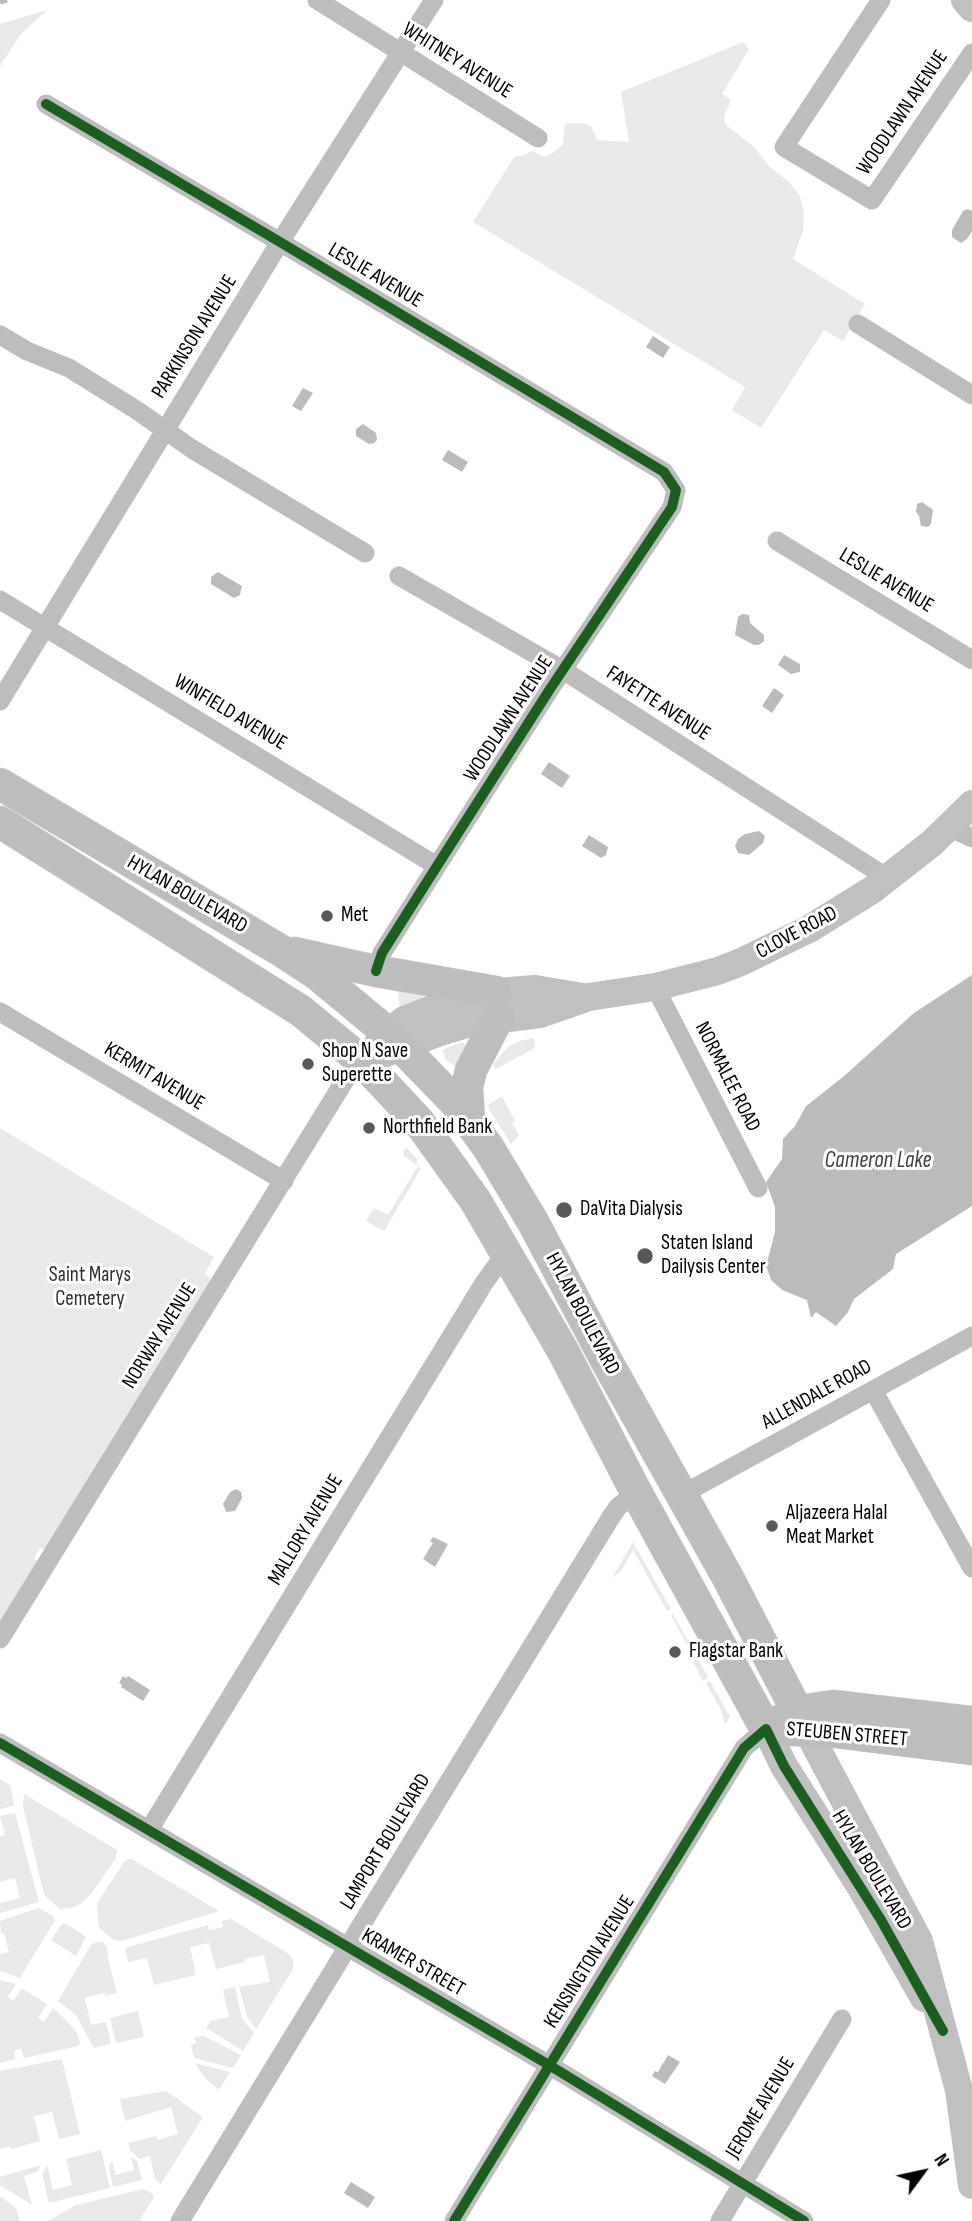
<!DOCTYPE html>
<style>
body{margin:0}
#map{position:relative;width:972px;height:2221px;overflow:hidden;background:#fff;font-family:"Sofia Sans Condensed",sans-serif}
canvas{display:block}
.north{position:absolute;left:888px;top:2137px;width:70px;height:70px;-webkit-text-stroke:5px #fff;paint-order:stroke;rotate:57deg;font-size:19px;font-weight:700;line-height:28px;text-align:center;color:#000}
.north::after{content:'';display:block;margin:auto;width:24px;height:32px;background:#000;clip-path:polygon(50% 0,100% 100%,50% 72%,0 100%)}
</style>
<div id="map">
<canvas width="972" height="2221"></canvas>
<div class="north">N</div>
</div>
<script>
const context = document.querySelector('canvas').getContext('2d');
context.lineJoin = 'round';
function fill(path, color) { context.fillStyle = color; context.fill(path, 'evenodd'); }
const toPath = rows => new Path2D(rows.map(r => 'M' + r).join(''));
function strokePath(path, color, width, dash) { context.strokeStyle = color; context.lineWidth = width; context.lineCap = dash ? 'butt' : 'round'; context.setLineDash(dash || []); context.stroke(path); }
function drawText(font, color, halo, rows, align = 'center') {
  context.font = font + ' "Sofia Sans Condensed",sans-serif'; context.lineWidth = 6; context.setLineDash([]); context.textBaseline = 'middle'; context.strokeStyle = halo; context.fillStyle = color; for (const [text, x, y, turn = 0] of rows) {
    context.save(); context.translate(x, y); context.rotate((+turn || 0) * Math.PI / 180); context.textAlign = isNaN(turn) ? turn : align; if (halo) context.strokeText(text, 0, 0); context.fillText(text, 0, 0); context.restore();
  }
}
const green = toPath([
 [47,10,21,34,0,66,0,24],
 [743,42,749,49,722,94,731,100,724,117,726,125,754,147,769,166,789,182,800,196,804,212,803,231,793,259,865,304,843,341,824,330,761,428,732,410,745,387,473,222,514,157,525,155,531,151,545,157,557,150,563,144,565,124,583,123,591,126,597,140,629,142,621,92],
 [398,991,422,994,423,998,400,1008],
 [534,1038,535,1048,496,1069,493,1064,508,1047,519,1041],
 [462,1042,469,1047,456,1067,446,1060,442,1050],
 [502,1096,515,1121,512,1123,519,1135,511,1144,489,1109,488,1105],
 [0,1128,214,1257,205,1273,212,1280,49,1550,40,1548,34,1558,38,1562,0,1624],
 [407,1148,418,1160,416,1162,421,1169,384,1231,366,1221,374,1208,388,1215,418,1166,403,1155,404,1149],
 [633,1542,671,1609,667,1611,633,1550,621,1571,612,1578],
 [673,1614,708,1677,703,1681,693,1662,695,1660,671,1615],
 [710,1681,730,1717,725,1725,721,1710,706,1683],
 [0,1779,11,1786,14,1806,0,1809],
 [24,1794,117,1850,116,1858,92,1893,82,1903,71,1908,60,1909,44,1895,23,1806],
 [15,1813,39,1902,0,1913,0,1903,20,1898,15,1878,0,1882,0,1836,5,1835,0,1816],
 [130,1858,219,1911,122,1941,114,1940,99,1928,97,1905,99,1900,124,1862],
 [39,1908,54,1917,54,1922,20,1978,0,1971,0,1954,9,1952,4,1933,1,1933,0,1921],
 [231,1919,288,1953,293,1960,293,1969,256,2029,247,2017,239,1987,270,1982,264,1955,245,1959,245,1962,216,1969,209,1943,190,1947,196,1975,154,1985,147,1958,128,1962,125,1948,208,1925,209,1930,223,1927,222,1921],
 [65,1923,86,1937,76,1956,51,1940,61,1925],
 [96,1942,103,1942,107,1947,108,1959,117,1993,105,1996,104,1993,85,1998,91,2025,106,2022,111,2044,94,2048,76,2015,58,2001,91,1945],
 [0,1980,16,1984,8,1997,13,2001,22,1988,47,2004,38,2018,44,2022,53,2008,58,2012,76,2031,80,2042,79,2046,24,2058,21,2049,14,2051,15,2059,0,2063],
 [235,1987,242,2018,254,2033,243,2051,206,2028,210,2021,229,2017,223,1990],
 [138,2011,144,2037,116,2043,110,2018],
 [204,2036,241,2055,233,2068,194,2058,191,2045,196,2043,194,2037],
 [62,2059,80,2134,59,2139,52,2112,34,2116,40,2141,12,2149,10,2146,0,2149,0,2071],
 [195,2063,230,2072,219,2090,204,2077],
 [166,2091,203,2117,161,2184,155,2179,150,2156,140,2159,130,2151,128,2143,156,2136,158,2140,178,2134,171,2107,125,2121,120,2099],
 [101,2150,110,2188,49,2203,42,2174,47,2165,53,2190,72,2185,66,2159],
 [131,2156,137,2161,142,2180,113,2187,109,2166,112,2161,116,2175,134,2170],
 [41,2165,37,2172,24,2176,32,2205,0,2185,0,2177],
 [143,2189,151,2192,154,2197,139,2221,48,2221,76,2205],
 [0,2196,16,2208,20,2221,0,2221]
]);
const water = toPath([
 [968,209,972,211,972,231,967,239,961,243,952,237,952,230,963,211],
 [653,336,670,347,663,358,646,347],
 [303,388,313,393,301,411,292,406],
 [363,424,376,433,377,440,374,443,369,444,356,436,356,429],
 [448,450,468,462,462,472,442,460],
 [922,502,933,510,931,524,928,527,921,526,919,516,916,512,917,504],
 [218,572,242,586,240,595,234,598,211,584,211,577],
 [742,614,749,615,750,623,764,635,764,641,759,645,754,645,735,635,738,617],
 [784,655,800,664,800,672,791,674,778,665],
 [774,688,784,695,772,713,762,706],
 [549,762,570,776,562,788,541,774],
 [759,831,765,836,763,843,749,855,738,853,735,846,738,839,745,834],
 [589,835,608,847,606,855,601,858,582,846],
 [972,975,972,1206,896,1254,893,1269,854,1299,848,1312,836,1326,816,1312,811,1318,807,1300,782,1290,771,1280,766,1266,775,1232,775,1207,766,1182,782,1159,783,1139,795,1126,806,1106,843,1077,914,1013],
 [236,1489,241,1492,242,1498,235,1511,226,1512,223,1504,230,1492],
 [433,1537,448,1544,435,1567,423,1559,433,1543,430,1541],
 [123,1676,126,1678,128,1676,150,1690,143,1701,121,1687,122,1685,119,1683],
 [668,2055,680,2062,665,2084,652,2076,655,2071,658,2072],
 [351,2182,375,2197,368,2208,344,2193]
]);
const street = toPath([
 [317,0,538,138],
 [881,0,784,147,872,200,972,53],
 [46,104,280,242,664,472,676,490,672,507,550,689,437,866,382,953,376,971],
 [858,324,972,395],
 [0,335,27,351,69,368,138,411,192,449,365,553],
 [777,541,972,660],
 [399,576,563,670,889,879],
 [0,600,437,866],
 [0,701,280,242,434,0],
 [949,827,972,838],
 [655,987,758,1188],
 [0,1012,284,1181],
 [873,1390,972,1568],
 [683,1494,972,1336],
 [0,1639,345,1080,363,1062],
 [0,1743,549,2065,804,2221],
 [149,1830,484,1283,497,1265,508,1257],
 [180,2221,611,1517,618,1507,636,1492],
 [454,2221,744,1748,766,1729],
 [720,2221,842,2019]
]);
const secondary = toPath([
 [965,0,972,8],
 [374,1049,388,1033,404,1020,458,999,496,992,535,989,583,997],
 [363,1062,440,1032,470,1023,540,1014,589,997,655,987,718,971,741,962,809,929,872,890,932,843,972,804],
 [798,1713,919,1941,959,2090,972,2185],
 [766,1729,784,1766,862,1889,924,1998]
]);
const primary = toPath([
 [0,784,280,950,318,975,388,1033,454,1101,488,1147,533,1222,606,1360,727,1576,798,1713],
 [0,822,301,1011,363,1062,419,1122,475,1200,563,1351,636,1492,766,1729],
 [295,953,376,971,496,992],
 [469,1120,467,1087,471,1070,498,1018],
 [779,1721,806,1710,833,1706,972,1722],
 [772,1729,836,1732,972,1749]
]);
const rail = toPath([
 [0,2,7,0]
]);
const cycleway = toPath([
 [46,104,280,242,664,472,676,490,672,507,550,689,437,866,382,953,376,971],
 [0,1743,549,2065,804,2221],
 [454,2221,744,1748,766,1729,784,1766,881,1920,943,2031]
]);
const markers = [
 [327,916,7,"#595959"],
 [308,1064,7,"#595959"],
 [369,1128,7,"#595959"],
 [564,1210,9,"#595959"],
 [645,1256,9,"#595959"],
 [772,1526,7,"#595959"],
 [675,1652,7,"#595959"]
];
const streetNames = [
 ["WHITNEY AVENUE",457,61,32],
 ["WOODLAWN AVENUE",903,113,-56],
 ["LESLIE AVENUE",375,276,31],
 ["PARKINSON AVENUE",195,337,-58],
 ["LESLIE AVENUE",886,581,31],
 ["FAYETTE AVENUE",658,704,33],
 ["WINFIELD AVENUE",230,713,31],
 ["WOODLAWN AVENUE",509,719,-57],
 ["HYLAN BOULEVARD",187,895,30],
 ["CLOVE ROAD",797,933,-28],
 ["KERMIT AVENUE",154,1077,31],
 ["NORMALEE ROAD",727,1077,63],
 ["HYLAN BOULEVARD",582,1314,62],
 ["NORWAY AVENUE",160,1336,-58],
 ["ALLENDALE ROAD",817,1395,-29],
 ["MALLORY AVENUE",306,1530,-59],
 ["STEUBEN STREET",847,1735,5],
 ["LAMPORT BOULEVARD",386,1842,-59],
 ["HYLAN BOULEVARD",871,1870,59],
 ["KENSINGTON AVENUE",590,1962,-58],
 ["KRAMER STREET",413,1963,30],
 ["JEROME AVENUE",761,2108,-59]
];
const poiNames = [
 ["Met",341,916],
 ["Shop N Save",322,1052],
 ["Superette",322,1076],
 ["Northfield Bank",383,1128],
 ["DaVita Dialysis",580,1210],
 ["Staten Island",661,1244],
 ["Dailysis Center",661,1268],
 ["Aljazeera Halal",786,1514],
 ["Meat Market",786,1538],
 ["Flagstar Bank",689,1652]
];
const parkNames = [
 ["Saint Marys",90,1276],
 ["Cemetery",90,1300]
];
const waterNames = [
 ["Cameron Lake",878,1161]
];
fill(green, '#e9e9e9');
fill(water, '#bbb');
strokePath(primary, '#dbdbdb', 33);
strokePath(street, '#bdbdbd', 19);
strokePath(secondary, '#c0c0c0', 28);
strokePath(primary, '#bdbdbd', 32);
strokePath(rail, '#bdbdbd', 5, [10, 3.5, 2, 3.5]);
strokePath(cycleway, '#1b5e20', 10);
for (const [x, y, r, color] of markers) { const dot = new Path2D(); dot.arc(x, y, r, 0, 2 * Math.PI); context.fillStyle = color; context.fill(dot); strokePath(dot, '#fff', 2.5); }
drawText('21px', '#000', '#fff', streetNames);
drawText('21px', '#000', '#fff', poiNames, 'left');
drawText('21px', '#2e2e2e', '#fff', parkNames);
drawText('italic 23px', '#3f3f3f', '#fff', waterNames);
</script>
